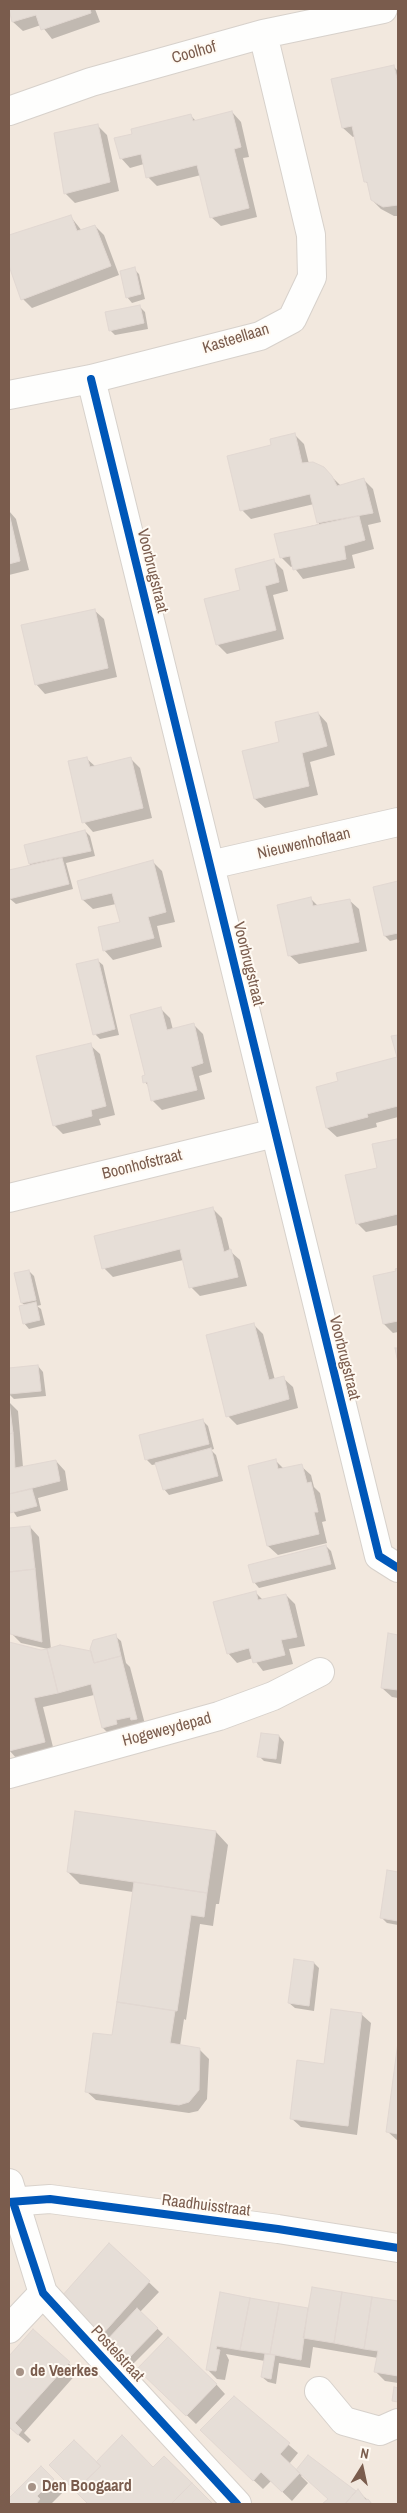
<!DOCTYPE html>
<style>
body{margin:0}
#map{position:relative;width:407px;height:2513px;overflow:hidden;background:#f9f5f0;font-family:"Archivo Narrow",sans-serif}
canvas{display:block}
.frame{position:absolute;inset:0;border:10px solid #7a5c4d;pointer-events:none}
.north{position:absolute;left:337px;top:2443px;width:50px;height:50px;-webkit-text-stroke:4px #fffaf3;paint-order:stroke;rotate:10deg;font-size:14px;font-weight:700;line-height:20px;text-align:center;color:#7a5c4d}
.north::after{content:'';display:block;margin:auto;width:18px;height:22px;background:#7a5c4d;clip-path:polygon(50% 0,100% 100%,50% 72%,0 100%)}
</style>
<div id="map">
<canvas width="407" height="2513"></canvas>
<div class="frame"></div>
<div class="north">N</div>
</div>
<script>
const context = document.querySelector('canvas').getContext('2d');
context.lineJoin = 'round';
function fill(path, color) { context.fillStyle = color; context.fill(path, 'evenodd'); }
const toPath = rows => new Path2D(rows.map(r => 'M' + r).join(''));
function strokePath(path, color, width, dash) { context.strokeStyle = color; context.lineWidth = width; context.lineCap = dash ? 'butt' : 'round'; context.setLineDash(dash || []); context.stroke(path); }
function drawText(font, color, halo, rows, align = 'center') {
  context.font = font + ' "Archivo Narrow",sans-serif'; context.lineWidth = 4; context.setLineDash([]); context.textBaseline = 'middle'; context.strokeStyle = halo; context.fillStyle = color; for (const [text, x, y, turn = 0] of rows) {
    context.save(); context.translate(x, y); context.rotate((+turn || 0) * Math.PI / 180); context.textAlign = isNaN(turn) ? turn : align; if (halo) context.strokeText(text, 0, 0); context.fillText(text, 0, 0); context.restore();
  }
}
const residential = toPath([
 [9,9,398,9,398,2504,9,2504]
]);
const shadow = toPath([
 [9,9,95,9,100,22,52,39,41,25,23,31,13,22],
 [394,67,398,71,398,216,394,216,381,209,372,200,369,185,365,181,355,136,353,137,343,128],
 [232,112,241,122,249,157,243,158,257,217,221,226,211,217,201,175,157,186,148,177,144,164,130,168,121,158,190,115,196,121],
 [98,126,107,135,119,191,75,203,65,193],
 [71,217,82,231,95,226,104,235,119,275,32,308,23,299,9,263,9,237],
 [134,269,139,274,145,299,132,303,127,297],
 [140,307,145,312,148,329,115,335,110,330],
 [295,435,304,444,309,464,323,468,341,486,364,480,373,489,381,522,368,525,374,549,352,555,355,568,303,579,293,566,291,567,281,557,275,535,319,524,314,504,251,519,242,510,273,446],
 [9,511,16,519,29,570,9,575],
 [273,560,283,570,288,591,273,595,284,639,227,654,217,644,241,591],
 [94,610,104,619,117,677,45,694,36,684],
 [318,713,327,723,335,755,310,762,318,795,265,808,255,799,281,743],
 [87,759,96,767,131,759,140,768,152,818,93,832,84,822],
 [85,831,90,836,95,856,66,863,73,889,16,904,10,899,9,871,30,865,25,846],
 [153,862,162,871,175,922,157,926,162,947,113,960,104,950,121,923,116,904,93,909,83,900,79,882],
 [398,882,398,939,390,941,385,936,375,888],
 [311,899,318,906,349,900,359,909,367,951,299,964,289,955],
 [97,960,103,965,119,1035,100,1039,95,1034],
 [161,1009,170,1018,173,1030,193,1024,203,1034,212,1072,199,1076,205,1099,162,1110,152,1100,149,1087,145,1082],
 [398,1036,398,1117,376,1123,377,1127,337,1137,327,1128,339,1082,337,1073,398,1058,393,1037],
 [90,1045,100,1054,115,1115,99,1119,101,1125,63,1134,54,1125],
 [396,1140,398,1142,398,1225,366,1232,357,1223,378,1169],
 [212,1208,222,1218,230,1251,240,1260,247,1286,200,1296,191,1287,183,1260,113,1277,104,1268],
 [397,1269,398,1269,398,1332,393,1333,384,1324],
 [29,1271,34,1276,41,1305,37,1306,41,1309,45,1325,29,1329,24,1323,26,1306,22,1303,15,1274],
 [254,1325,263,1334,275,1380,283,1378,293,1387,298,1408,237,1425,228,1416],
 [38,1366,43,1372,46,1396,14,1399,9,1394,9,1369],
 [9,1402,18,1411,23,1467,56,1461,65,1471,68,1490,38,1498,41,1511,17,1517,9,1505],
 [203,1421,208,1426,214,1449,211,1450,216,1455,223,1481,169,1495,164,1489,157,1464,152,1465,147,1460,140,1436],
 [275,1460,284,1469,301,1466,311,1475,314,1487,320,1493,326,1521,322,1522,327,1543,278,1555,268,1546],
 [30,1527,39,1537,51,1649,90,1652,115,1636,121,1641,126,1663,130,1667,146,1728,112,1737,103,1728,94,1695,43,1707,54,1751,18,1760,9,1750,9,1643,41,1651,48,1649,21,1643,11,1633,9,1622,9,1530],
 [326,1546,331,1551,336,1569,259,1588,254,1582],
 [256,1593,263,1600,286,1595,295,1604,305,1646,289,1649,293,1664,263,1671,253,1658,237,1663,228,1653],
 [389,1635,398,1636,398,1698,392,1697,382,1688],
 [279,1736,284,1742,281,1764,264,1761,259,1756],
 [216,1832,228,1845,219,1904,216,1904,213,1926,200,1924,186,2020,184,2019,180,2046,199,2049,209,2059,207,2099,198,2111,189,2113,96,2100,86,2091,113,2036,133,1892,80,1884,68,1872],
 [388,1872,398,1873,398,1925,387,1923,382,1918],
 [314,1963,319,1968,314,2011,295,2008,289,2003],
 [361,2014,371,2023,357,2135,301,2127,291,2118,325,2065],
 [398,2051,398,2141,387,2131],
 [110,2245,159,2292,140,2312,163,2334,133,2364,62,2297],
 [313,2288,398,2303,398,2383,385,2381,376,2372,378,2358,313,2347,310,2368,279,2363,276,2384,268,2382,262,2377,265,2361,226,2354,229,2360,225,2380,217,2379,208,2370,221,2294,309,2309],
 [33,2331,78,2372,24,2433,31,2440,28,2443,9,2427,9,2358],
 [139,2369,216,2384,225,2394,196,2424],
 [234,2397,298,2453,289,2464,296,2471,308,2457,356,2493,358,2491,372,2504,324,2504,329,2499,303,2474,301,2476,308,2483,292,2501,271,2481,263,2489,211,2440],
 [164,2458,211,2504,90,2504,96,2463,153,2468],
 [41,2468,64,2491,51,2504,9,2504,9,2500]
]);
const building = toPath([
 [9,9,90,9,91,13,41,30,36,15,12,22,9,9],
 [394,65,398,83,398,205,383,207,371,200,367,182,364,182,352,126,342,128,331,79,394,65],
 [232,111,241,147,234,149,249,208,210,218,197,165,146,178,141,154,120,159,114,138,132,134,131,129,191,114,193,121,232,111],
 [98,124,110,182,64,194,54,133,98,124],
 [71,215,77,231,95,225,111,266,21,300,9,266,9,235,71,215],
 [135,267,141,294,126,298,120,271,135,267],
 [140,305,144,323,109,331,105,312,140,305],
 [295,433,302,463,313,462,324,467,332,476,337,486,364,478,373,513,317,523,310,494,240,511,227,456,271,445,270,439,295,433],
 [9,513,20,561,9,564,9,513],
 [359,516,365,540,344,546,346,559,293,570,290,556,280,558,274,534,359,516],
 [274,559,279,582,265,586,276,630,216,645,204,599,240,590,235,569,274,559],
 [95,609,108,668,35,685,21,625,95,609],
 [318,712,327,746,302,753,309,786,254,799,242,751,279,742,275,722,318,712],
 [87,757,90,767,131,757,143,808,82,823,68,761,87,757],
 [85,830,91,851,29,864,24,845,85,830],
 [62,858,69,884,9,899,9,870,62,858],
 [153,860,166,912,148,917,154,938,103,951,98,927,120,922,112,893,82,900,77,881,153,860],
 [398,881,398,933,384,936,373,887,398,881],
 [311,897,313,906,350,899,359,942,288,956,277,905,311,897],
 [98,959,115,1029,93,1035,76,964,98,959],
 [161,1007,167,1030,194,1023,203,1063,191,1067,197,1090,151,1101,147,1082,143,1083,142,1076,145,1075,130,1015,161,1007],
 [398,1035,398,1106,367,1114,368,1117,326,1128,316,1087,338,1081,336,1073,397,1057,391,1036,398,1035],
 [91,1043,106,1106,91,1110,92,1116,53,1126,36,1056,91,1043],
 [397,1139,398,1214,356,1224,345,1175,377,1168,372,1144,397,1139],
 [213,1207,224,1252,231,1249,238,1277,189,1288,180,1249,102,1269,94,1236,213,1207],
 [398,1268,398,1321,383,1324,373,1276,396,1271,395,1269,398,1268],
 [29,1270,36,1300,21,1303,14,1273,29,1270],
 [36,1302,40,1320,23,1324,19,1306,36,1302],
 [254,1323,269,1380,284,1376,289,1399,226,1417,206,1335,254,1323],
 [395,1348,398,1348,398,1363,395,1348],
 [38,1365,41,1391,9,1394,9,1368,38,1365],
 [9,1401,13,1433,9,1434,9,1401],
 [203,1419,209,1444,145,1460,139,1435,203,1419],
 [13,1433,15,1468,56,1460,60,1481,9,1494,9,1434,13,1433],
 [211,1448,218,1476,163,1490,155,1463,211,1448],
 [276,1459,278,1469,302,1464,307,1483,311,1482,318,1512,314,1512,319,1534,267,1546,248,1466,276,1459],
 [32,1489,37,1506,10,1513,9,1494,32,1489],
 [30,1526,35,1569,9,1572,9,1528,30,1526],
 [326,1545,331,1564,253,1583,248,1565,326,1545],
 [35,1569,42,1642,10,1634,9,1623,9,1572,35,1569],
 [256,1591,258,1600,286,1594,297,1637,281,1640,285,1655,253,1663,249,1648,227,1654,213,1602,256,1591],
 [388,1633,398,1635,398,1690,381,1688,388,1633],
 [116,1634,121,1656,94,1663,90,1649,93,1640,116,1634],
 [9,1642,41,1650,47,1649,58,1693,34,1698,45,1742,9,1751,9,1642],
 [60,1645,91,1651,94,1663,121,1656,137,1719,131,1720,130,1717,116,1720,117,1724,102,1728,91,1684,58,1693,47,1649,60,1645],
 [261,1733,279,1735,276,1759,257,1757,261,1733],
 [75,1811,216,1831,207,1893,67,1872,75,1811],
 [387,1870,398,1872,398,1921,380,1918,387,1870],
 [134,1882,207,1893,204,1917,191,1915,177,2011,117,2002,134,1882],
 [294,1959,314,1962,309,2006,288,2003,294,1959],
 [117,2002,175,2011,170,2043,200,2048,199,2090,189,2102,179,2105,85,2092,93,2033,112,2035,117,2002],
 [331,2009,362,2013,348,2126,290,2119,297,2060,324,2064,331,2009],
 [398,2042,398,2134,386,2132,398,2042],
 [109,2243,150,2281,101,2336,61,2297,109,2243],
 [312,2287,342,2292,334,2343,303,2338,312,2287],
 [220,2292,250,2298,240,2350,217,2346,216,2349,220,2350,216,2371,206,2370,220,2292],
 [342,2292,372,2297,364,2349,334,2343,342,2292],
 [372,2297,398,2301,398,2376,374,2372,378,2351,364,2349,372,2297],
 [250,2298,279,2303,270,2354,240,2350,250,2298],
 [279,2303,308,2308,301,2360,270,2354,279,2303],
 [137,2308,158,2328,127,2360,106,2341,137,2308],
 [33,2329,70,2362,15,2423,22,2430,18,2435,9,2427,9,2356,33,2329],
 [168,2337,217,2384,186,2416,137,2369,168,2337],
 [265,2354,275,2355,271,2379,261,2377,265,2354],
 [394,2387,398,2388,398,2402,392,2401,394,2387],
 [234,2396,290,2443,280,2454,300,2473,282,2492,261,2472,253,2481,200,2430,234,2396],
 [122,2435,153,2467,164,2456,192,2483,171,2504,88,2504,75,2491,101,2466,96,2462,122,2435],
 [74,2440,101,2466,75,2491,49,2465,74,2440],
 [308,2455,356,2491,345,2504,322,2504,328,2499,296,2470,308,2455],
 [41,2466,54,2479,37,2496,40,2499,36,2504,9,2504,9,2498,41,2466],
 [192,2483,213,2504,171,2504,192,2483],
 [358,2489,366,2500,368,2499,372,2504,345,2504,358,2489]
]);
const street = toPath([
 [9,111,91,82,263,34,383,9],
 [91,379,379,1556,398,1568],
 [9,395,91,379,260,336,292,319,312,277,311,235,263,34],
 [210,865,398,822],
 [9,1198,275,1133],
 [9,1774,219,1716,273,1696,320,1672],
 [9,2183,43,2293,237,2504],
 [9,2329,43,2293],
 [319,2391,344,2421,380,2431,398,2423]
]);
const secondary = toPath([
 [9,2202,50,2199,278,2229,398,2248]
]);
const cycleway = toPath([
 [91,379,379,1556,398,1568],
 [9,2202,50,2199,278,2229,398,2248],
 [13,2202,43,2293,237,2504]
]);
const markers = [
 [20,2372,5,"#a69286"],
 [32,2487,5,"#a69286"]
];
const streetNames = [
 ["Coolhof",194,53,-16],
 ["Kasteellaan",236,339,-17],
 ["Voorbrugstraat",152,571,76],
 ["Nieuwenhoflaan",304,844,-13],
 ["Voorbrugstraat",248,964,76],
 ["Boonhofstraat",142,1165,-14],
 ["Voorbrugstraat",344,1358,76],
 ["Hogeweydepad",167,1730,-15],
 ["Raadhuisstraat",206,2206,7],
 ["Postelstraat",117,2354,47]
];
const poiNames = [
 ["de Veerkes",30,2372],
 ["Den Boogaard",42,2487]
];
fill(residential, '#f2e8de');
fill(shadow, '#0003');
fill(building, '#e6ded7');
strokePath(building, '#e2d8d2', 1);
strokePath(street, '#d7d1cb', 30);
strokePath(secondary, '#d9d2cb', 30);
strokePath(street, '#fefefd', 28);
strokePath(secondary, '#fefefd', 28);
strokePath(cycleway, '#0057b8', 8);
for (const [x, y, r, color] of markers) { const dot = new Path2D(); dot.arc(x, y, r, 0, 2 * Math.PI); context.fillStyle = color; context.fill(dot); strokePath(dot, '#fffaf3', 2); }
drawText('16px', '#7a5c4d', '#fffaf3', streetNames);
drawText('bold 16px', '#7a5c4d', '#fffaf3', poiNames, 'left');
</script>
